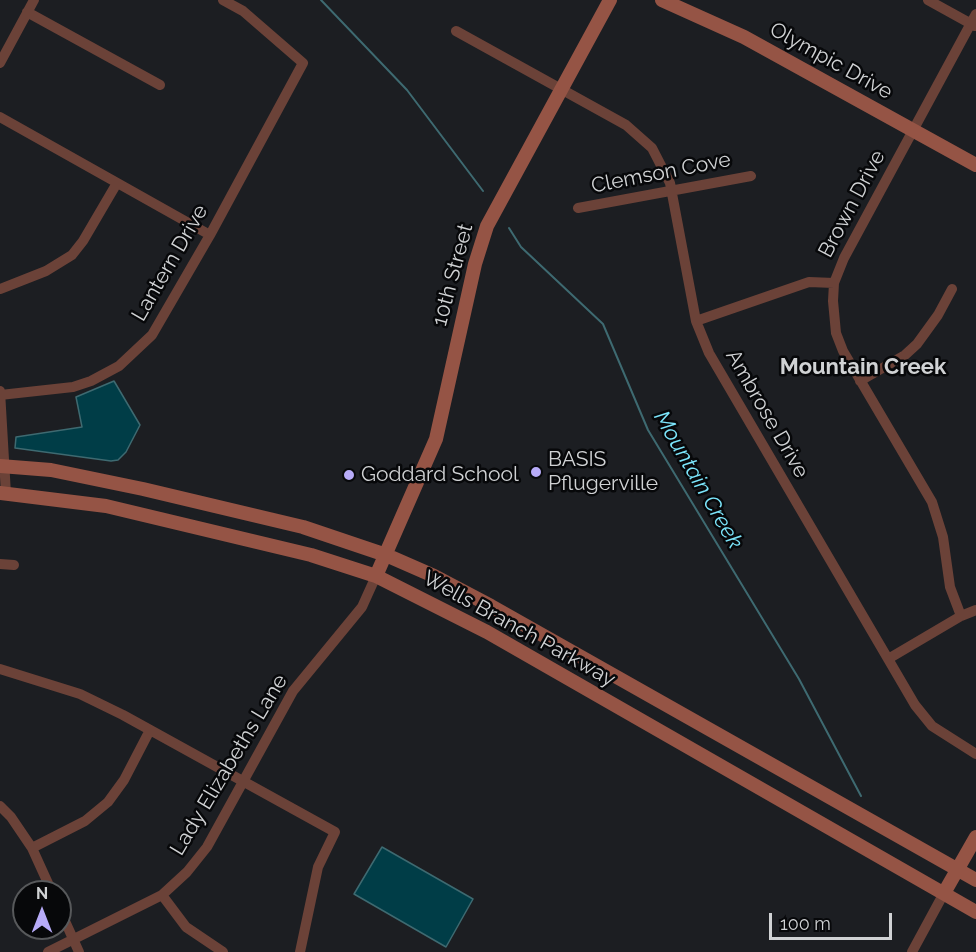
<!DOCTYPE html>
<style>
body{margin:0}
#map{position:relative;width:976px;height:952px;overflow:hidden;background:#1c1e22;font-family:Raleway,sans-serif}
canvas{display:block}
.north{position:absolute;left:12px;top:880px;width:60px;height:60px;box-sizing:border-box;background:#07080a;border:2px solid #57595b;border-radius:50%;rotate:0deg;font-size:16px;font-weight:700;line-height:24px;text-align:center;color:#d0d2d4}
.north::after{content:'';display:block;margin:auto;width:21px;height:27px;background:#b7abf8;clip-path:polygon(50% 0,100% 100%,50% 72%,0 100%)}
.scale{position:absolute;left:769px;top:913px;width:123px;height:27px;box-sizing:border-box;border:3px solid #d0d2d4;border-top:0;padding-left:8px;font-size:18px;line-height:21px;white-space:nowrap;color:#d0d2d4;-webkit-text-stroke:4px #07080a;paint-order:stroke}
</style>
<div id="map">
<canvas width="976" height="952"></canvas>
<div class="north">N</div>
<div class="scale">100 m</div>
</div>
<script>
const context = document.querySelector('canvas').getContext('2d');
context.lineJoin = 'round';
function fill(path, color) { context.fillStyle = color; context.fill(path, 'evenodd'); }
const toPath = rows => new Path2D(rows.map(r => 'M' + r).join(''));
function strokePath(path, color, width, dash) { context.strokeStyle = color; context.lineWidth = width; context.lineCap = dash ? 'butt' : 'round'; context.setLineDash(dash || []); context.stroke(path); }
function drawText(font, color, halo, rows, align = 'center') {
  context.font = font + ' Raleway,sans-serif'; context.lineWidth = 5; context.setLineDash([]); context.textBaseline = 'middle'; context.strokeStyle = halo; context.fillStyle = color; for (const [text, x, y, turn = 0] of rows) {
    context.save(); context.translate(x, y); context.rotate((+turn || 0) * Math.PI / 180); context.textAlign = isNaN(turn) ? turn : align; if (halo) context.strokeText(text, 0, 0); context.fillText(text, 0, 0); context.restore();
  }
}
const water = toPath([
 [114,381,140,425,126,452,118,460,111,461,15,448,16,437,82,427,76,397,114,381],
 [382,847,473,899,446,947,354,894,382,847]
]);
const stream = toPath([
 [321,0,407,90,483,191],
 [509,228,521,247,603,324,648,430,799,679,861,796]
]);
const street = toPath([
 [928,0,975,26],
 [27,12,160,85],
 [456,31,626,125,652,148,670,183,696,321,709,353,915,705,932,726,976,754],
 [0,63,34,0],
 [0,117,210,235],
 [578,208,751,176],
 [0,289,46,271,72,255,83,241,117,183],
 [696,321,809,282,834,283],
 [860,381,905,355,917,344,938,315,952,289],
 [0,391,6,494],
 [0,395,73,387,91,381,119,366,152,335,210,235,303,63,243,11,223,0],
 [0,564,14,565],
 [961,616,950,587,943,537,932,502,843,351,836,333,833,301,834,283,844,258,976,14],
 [888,659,961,616,976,610],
 [0,669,80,694,123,715,335,832,318,867,300,952],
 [0,806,11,817,32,848,52,892],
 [32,848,85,821,108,802,124,780,150,730],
 [162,895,186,927,223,952],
 [60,910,79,952],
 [48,952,162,895,187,872,207,847,293,691,362,607,376,576],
 [912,952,944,893]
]);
const secondary = toPath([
 [662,0,744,37,976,165],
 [0,466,51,470,143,489,303,527,386,555,434,576,491,606,976,880],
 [0,493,106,506,311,555,376,576,487,632,976,912],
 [376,576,436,439,475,264,487,226,610,0],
 [944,893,976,837]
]);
const markers = [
 [536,472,6,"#b7abf8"],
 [349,475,6,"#b7abf8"]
];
const streetNames = [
 ["Olympic Drive",831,61,29],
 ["Clemson Cove",661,173,-11],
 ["Brown Drive",852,204,-62],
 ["Lantern Drive",170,263,-60],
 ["10th Street",453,275,-75],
 ["Ambrose Drive",767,414,60],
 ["Wells Branch Parkway",519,629,29],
 ["Lady Elizabeths Lane",229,765,-59]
];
const poiNames = [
 ["BASIS",548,460],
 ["Pflugerville",548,484],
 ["Goddard School",361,475]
];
const neighbourhoodNames = [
 ["Mountain Creek",863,367]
];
const waterNames = [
 ["Mountain Creek",698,480,60]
];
fill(water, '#003d47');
strokePath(water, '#3e6a71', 1.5);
strokePath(stream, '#3e6a71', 2);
strokePath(street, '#6b4238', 10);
strokePath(secondary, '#955445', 14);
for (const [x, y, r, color] of markers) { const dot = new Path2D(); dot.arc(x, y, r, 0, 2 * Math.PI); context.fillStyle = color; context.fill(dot); strokePath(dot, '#07080a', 2); }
drawText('21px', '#d0d2d4', '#07080a', streetNames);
drawText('21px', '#d0d2d4', '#07080a', poiNames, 'left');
drawText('bold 22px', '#d0d2d4', '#07080a', neighbourhoodNames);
drawText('italic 22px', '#7ce6fc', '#07080a', waterNames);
</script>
